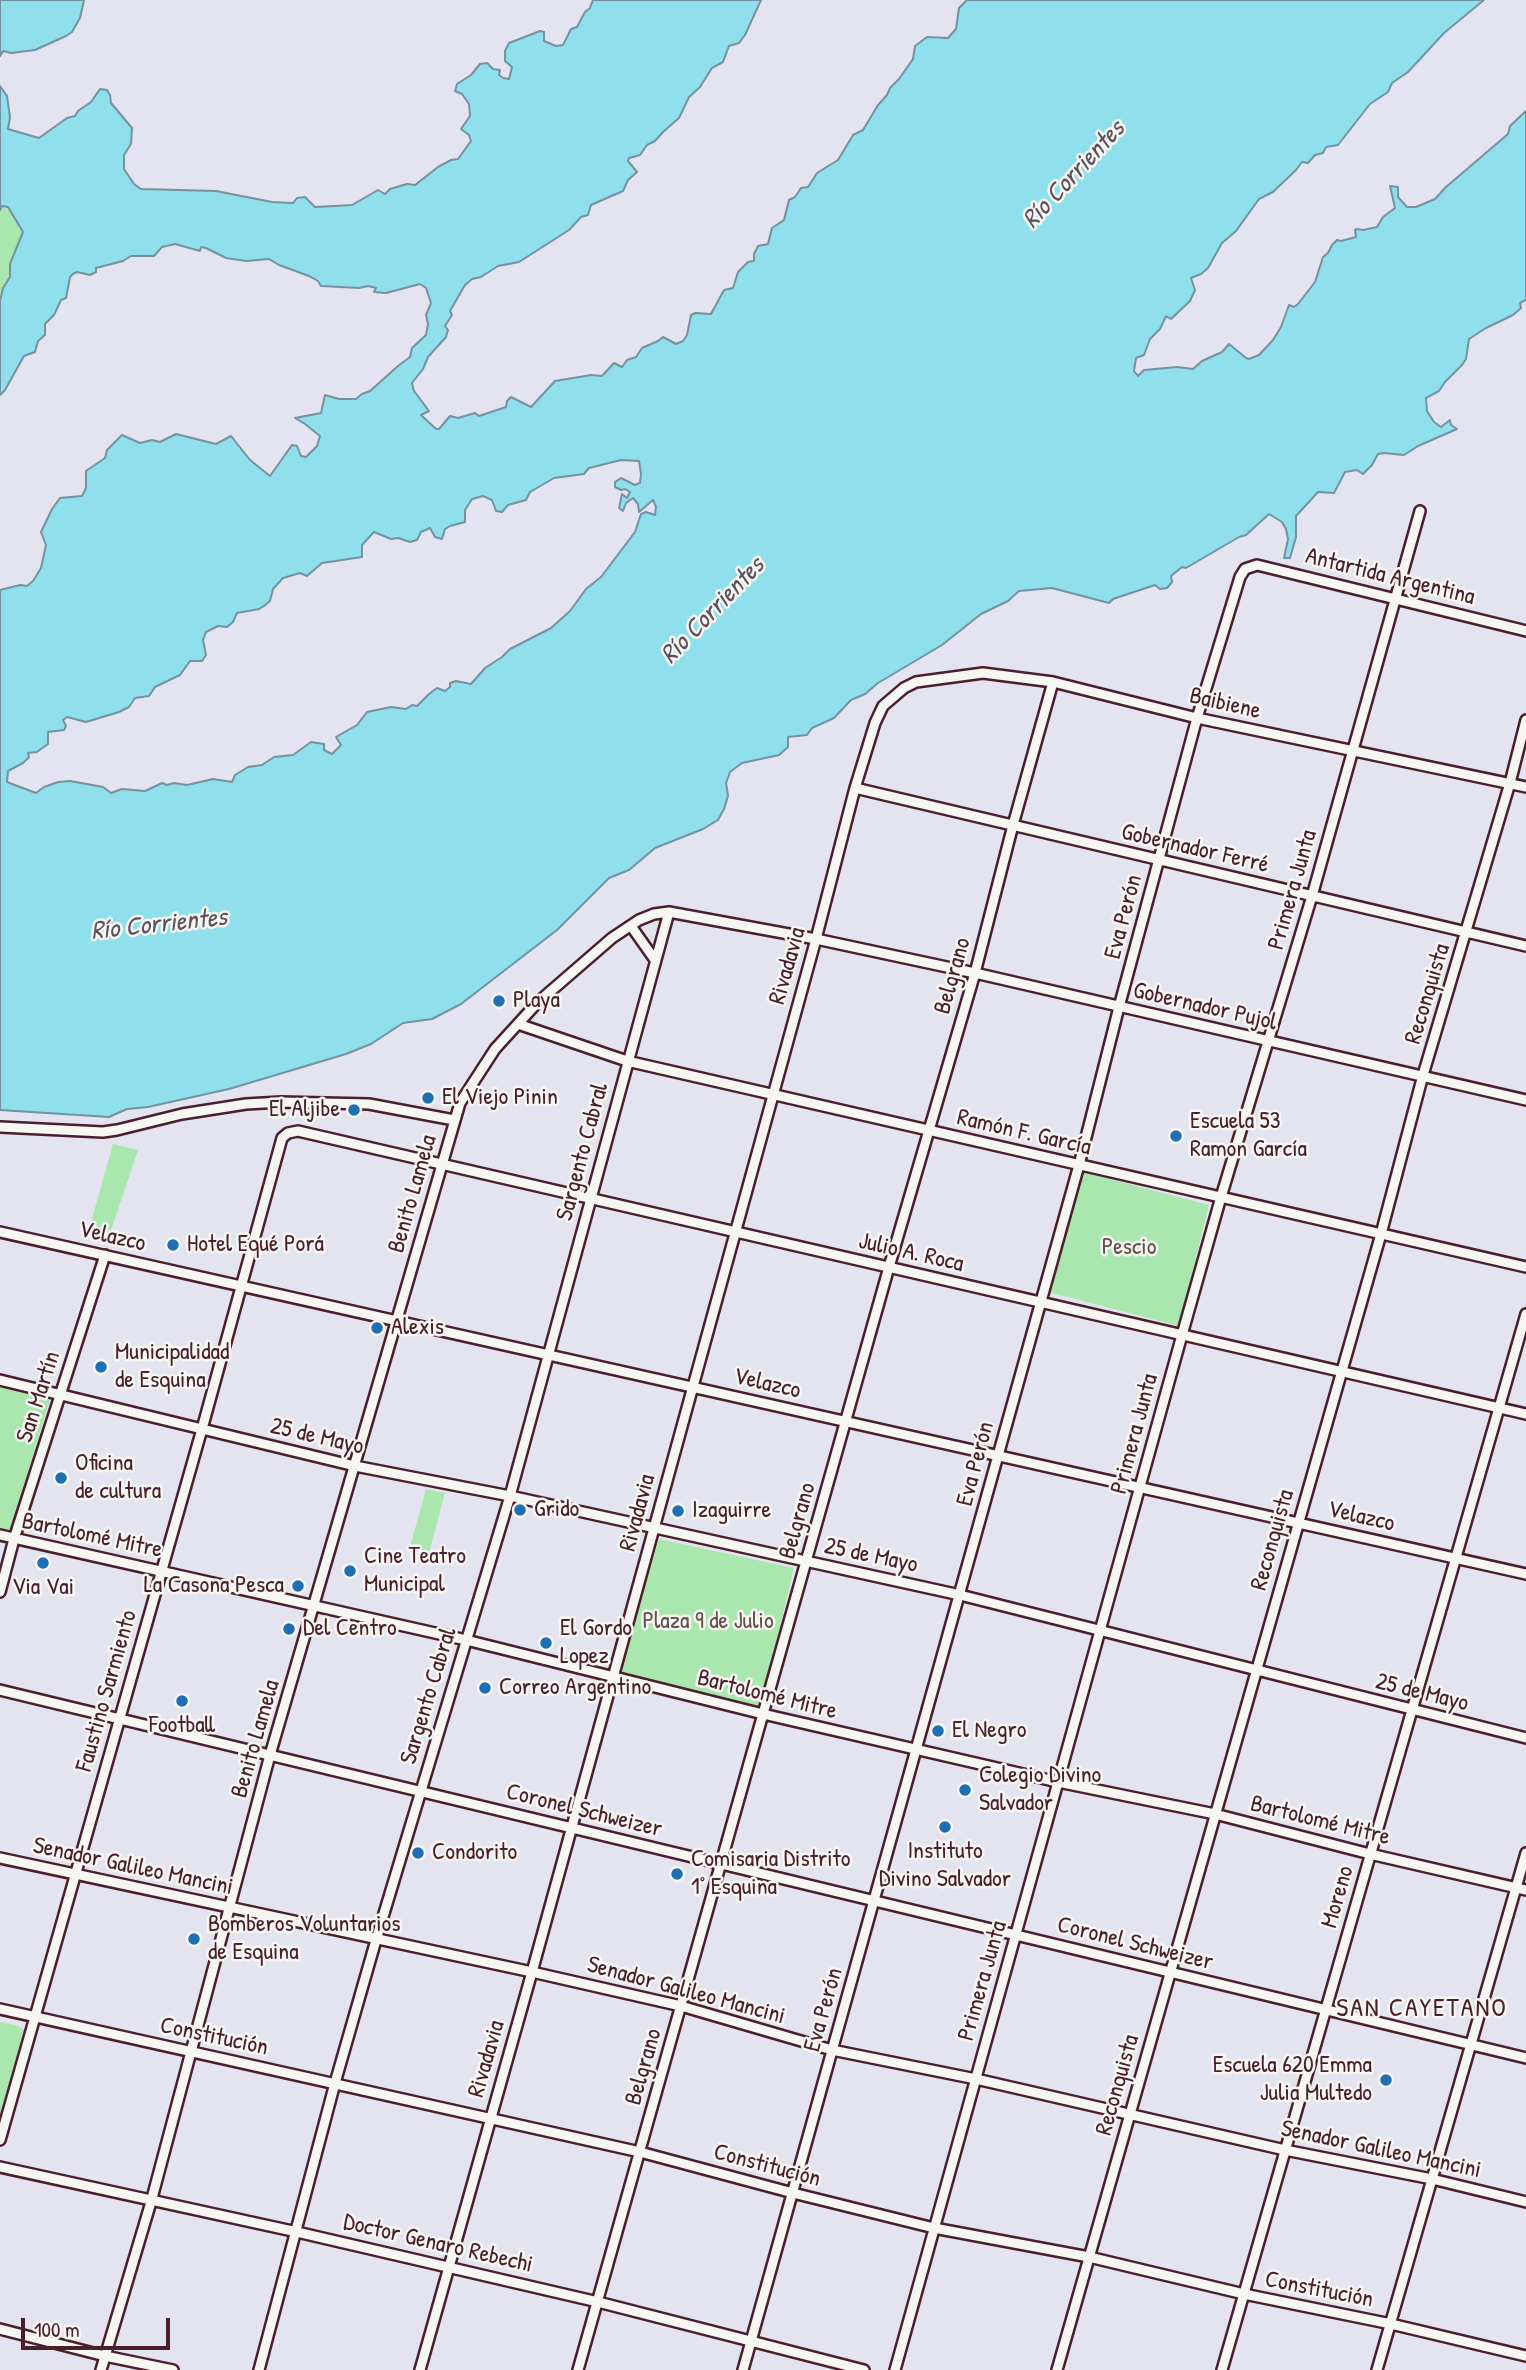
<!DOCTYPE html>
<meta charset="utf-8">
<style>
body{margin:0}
#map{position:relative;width:1526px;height:2370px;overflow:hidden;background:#e4e4f0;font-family:"Patrick Hand",sans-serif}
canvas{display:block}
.scale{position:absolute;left:21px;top:2318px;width:149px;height:32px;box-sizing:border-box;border:4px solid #4a1f2b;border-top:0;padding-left:9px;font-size:21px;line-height:24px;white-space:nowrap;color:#4a1f2b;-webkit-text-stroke:5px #f6f6f2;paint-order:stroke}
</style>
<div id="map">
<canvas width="1526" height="2370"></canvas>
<div class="scale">100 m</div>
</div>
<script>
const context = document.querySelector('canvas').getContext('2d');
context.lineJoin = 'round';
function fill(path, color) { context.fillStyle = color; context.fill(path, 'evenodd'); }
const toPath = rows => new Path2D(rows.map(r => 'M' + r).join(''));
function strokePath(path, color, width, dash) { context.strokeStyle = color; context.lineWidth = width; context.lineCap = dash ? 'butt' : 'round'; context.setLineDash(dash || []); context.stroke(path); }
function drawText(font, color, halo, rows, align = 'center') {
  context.font = font + ' "Patrick Hand",sans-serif'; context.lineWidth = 5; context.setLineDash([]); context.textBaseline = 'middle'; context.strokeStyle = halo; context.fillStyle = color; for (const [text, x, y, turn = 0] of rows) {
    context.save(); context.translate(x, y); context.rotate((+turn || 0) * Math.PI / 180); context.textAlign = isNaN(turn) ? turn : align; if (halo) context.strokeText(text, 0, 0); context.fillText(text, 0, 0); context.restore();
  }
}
const green = toPath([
 [2,206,12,211,23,232,10,264,10,277,3,288,0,301,0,210],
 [113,1144,138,1150,108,1239,88,1233],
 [1079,1171,1209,1205,1179,1326,1048,1292],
 [0,1385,51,1397,9,1533,0,1530],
 [426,1489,445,1493,429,1553,410,1547],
 [659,1539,794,1568,760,1710,618,1673],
 [0,2022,16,2025,24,2030,0,2119]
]);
const water = toPath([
 [0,0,84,0,80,18,72,32,66,36,35,50,11,53,3,51,0,56,0,0],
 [593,0,761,0,745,35,739,43,729,46,723,62,712,68,700,87,689,97,679,118,663,132,655,141,647,145,640,155,629,158,628,161,637,172,628,180,623,191,591,205,588,215,581,217,569,230,519,262,498,266,481,277,472,279,465,285,450,311,452,315,445,326,448,330,446,337,428,357,423,369,412,383,414,391,429,411,421,415,436,429,439,429,450,416,458,418,475,413,479,416,506,407,507,401,511,397,531,407,555,381,591,375,602,376,614,363,622,367,627,360,636,357,642,348,658,341,663,337,676,344,683,341,687,335,691,315,695,313,711,314,724,290,733,288,738,272,748,262,754,261,754,254,758,246,768,244,772,228,784,220,789,200,795,197,801,188,808,187,817,173,838,160,853,135,863,130,878,105,887,95,890,88,899,79,913,59,915,46,927,37,948,38,956,29,959,8,967,0,1484,0,1444,33,1408,72,1392,83,1388,92,1370,104,1338,145,1326,147,1323,153,1315,155,1308,163,1302,162,1296,170,1273,192,1259,199,1236,231,1222,243,1208,268,1201,274,1191,278,1195,290,1190,301,1171,319,1166,316,1160,329,1150,339,1144,355,1136,358,1134,371,1138,376,1144,370,1177,367,1193,369,1202,361,1222,352,1229,344,1246,358,1249,359,1259,355,1273,340,1281,327,1289,305,1294,307,1298,304,1315,282,1323,257,1328,253,1332,245,1337,240,1341,241,1356,237,1355,230,1357,229,1363,230,1377,227,1383,217,1395,208,1390,186,1398,187,1398,197,1407,207,1416,207,1435,199,1446,187,1508,134,1510,126,1526,111,1526,300,1520,303,1521,308,1513,315,1486,328,1469,339,1466,359,1462,365,1445,382,1439,391,1426,398,1427,411,1434,422,1441,427,1450,420,1451,425,1457,429,1418,446,1404,455,1384,453,1378,454,1372,465,1363,474,1357,470,1345,472,1334,493,1318,492,1296,516,1296,537,1290,558,1284,558,1288,539,1286,529,1282,522,1269,514,1246,535,1239,537,1186,568,1182,567,1171,576,1172,582,1167,588,1160,589,1155,585,1113,599,1109,603,1052,588,1019,591,1008,601,981,614,942,645,878,683,865,694,851,700,834,718,812,728,807,735,788,737,788,747,779,755,742,763,730,772,726,783,728,796,724,809,718,820,703,829,655,848,629,870,609,878,557,930,461,1004,432,1019,403,1023,371,1044,346,1054,229,1089,148,1107,127,1109,109,1117,0,1110,0,590,20,585,27,586,33,581,41,568,46,545,41,532,52,509,60,498,82,496,86,488,86,471,105,458,107,450,122,435,140,443,152,440,160,442,176,434,216,444,231,436,250,460,270,476,292,445,297,446,301,456,306,457,317,446,320,436,305,424,295,418,321,413,325,395,339,399,356,399,362,394,370,391,398,366,410,357,412,348,426,335,428,324,426,315,431,303,426,288,420,284,386,293,374,292,376,288,368,286,359,288,321,286,318,281,309,276,279,265,269,259,246,261,226,258,206,248,201,247,200,251,175,244,162,247,154,256,131,256,123,261,96,268,96,272,90,275,77,272,73,274,70,277,66,298,61,300,54,315,45,324,45,335,38,341,35,352,24,356,5,390,0,395,0,301,3,288,10,277,10,264,23,232,8,207,2,206,0,210,0,86,7,96,10,117,8,129,39,138,67,118,75,116,78,111,91,102,100,89,107,90,110,95,111,103,132,128,131,144,124,155,124,169,134,184,141,189,216,191,272,202,293,203,297,198,305,197,315,207,352,205,378,190,385,194,390,189,407,184,415,185,438,167,451,160,458,159,471,141,469,135,461,129,470,116,469,104,462,94,455,91,457,84,471,75,480,64,487,63,493,69,500,70,499,75,503,78,509,79,512,67,505,61,505,51,509,43,540,31,544,32,544,41,556,46,563,45,571,29,577,27,585,12,590,8,593,0],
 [621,460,639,461,641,474,640,483,635,485,621,478,615,482,615,487,621,490,625,489,630,492,627,498,622,494,619,508,623,511,626,503,633,498,638,504,639,512,653,500,656,507,655,515,646,512,641,514,635,532,601,577,586,589,570,611,551,628,510,649,502,657,485,668,471,684,456,681,450,683,450,687,445,691,437,688,429,694,417,706,412,705,406,709,391,707,367,712,357,725,336,737,341,745,332,754,324,750,324,744,311,742,293,755,274,757,262,765,248,767,235,775,232,782,213,779,187,785,174,783,167,785,162,783,145,791,122,789,111,793,103,787,70,781,58,782,44,787,36,793,7,782,8,771,23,763,29,757,28,753,37,752,48,744,48,732,64,730,66,726,63,720,67,717,86,722,119,712,129,707,135,698,149,696,155,687,180,675,190,661,202,661,206,655,203,640,206,632,218,626,227,627,233,622,237,613,259,609,264,606,270,601,273,589,283,578,300,573,307,576,322,563,362,557,362,545,374,532,391,539,398,538,410,542,417,540,421,532,430,528,435,537,442,539,445,529,450,526,465,522,465,510,472,499,483,496,492,500,496,511,502,512,508,505,526,500,530,492,554,478,584,474,589,468,621,460]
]);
const minor = toPath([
 [855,788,1526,946],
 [631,926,655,960],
 [518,1024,627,1061,1526,1267],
 [0,1127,103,1132,117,1130,182,1114,246,1104,281,1102,369,1104,454,1120],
 [0,1232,1526,1574],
 [0,1380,355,1466,510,1496,960,1595,1526,1738],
 [0,1535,466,1640,763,1714,1058,1782,1215,1814,1370,1854,1526,1890],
 [0,1592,14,1539,105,1255],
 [0,1690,1526,2058],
 [0,1858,532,1972,681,2006,832,2050,976,2079,1285,2150,1432,2179,1526,2202],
 [0,2009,640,2152,793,2193,934,2228,1089,2257,1244,2294,1391,2324,1526,2356],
 [0,2140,202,1429,282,1138,288,1133,298,1131,1526,1414],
 [0,2167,297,2232,598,2302,864,2370],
 [0,2329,105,2356,173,2370],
 [101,2370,151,2202,270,1755,460,1103,495,1049,537,1003,612,938,639,920,654,914,669,912,816,939,975,973,1526,1100],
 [259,2370,335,2083,376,1940,510,1496,669,912],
 [420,2370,532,1972,816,939,855,788,875,723,883,706,904,688,916,682,983,673,1053,682,1197,718,1526,787],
 [578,2370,889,1267,975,973,1013,825,1053,682],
 [743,2370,1079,1165,1119,1007,1197,718,1240,577,1245,569,1257,565,1526,631],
 [895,2370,1182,1335,1221,1197,1312,896,1420,511],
 [1057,2370,1381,1234,1423,1075,1510,783,1526,720],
 [1222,2370,1526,1314],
 [1377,2370,1526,1853]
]);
const markers = [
 [499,1001,7,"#1f6fb2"],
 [428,1098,7,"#1f6fb2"],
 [354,1110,7,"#1f6fb2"],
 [1176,1136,7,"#1f6fb2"],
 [173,1245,7,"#1f6fb2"],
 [377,1328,7,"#1f6fb2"],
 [101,1367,7,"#1f6fb2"],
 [61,1478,7,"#1f6fb2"],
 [520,1510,7,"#1f6fb2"],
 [678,1511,7,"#1f6fb2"],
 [43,1563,7,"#1f6fb2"],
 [350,1571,7,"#1f6fb2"],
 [298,1586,7,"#1f6fb2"],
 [289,1629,7,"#1f6fb2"],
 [546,1643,7,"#1f6fb2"],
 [485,1688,7,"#1f6fb2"],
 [182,1701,7,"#1f6fb2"],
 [938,1731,7,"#1f6fb2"],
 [965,1790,7,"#1f6fb2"],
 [945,1827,7,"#1f6fb2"],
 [418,1853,7,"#1f6fb2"],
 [677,1874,7,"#1f6fb2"],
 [194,1939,7,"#1f6fb2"],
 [1386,2080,7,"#1f6fb2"]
];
const streetNames = [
 ["Antartida Argentina",1390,577,14],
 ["Baibiene",1225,704,13],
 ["Gobernador Ferré",1195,849,13],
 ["Primera Junta",1293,890,-74],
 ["Eva Perón",1124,917,-75],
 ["Rivadavia",788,966,-74],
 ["Belgrano",953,976,-74],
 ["Reconquista",1428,994,-73],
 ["Gobernador Pujol",1205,1007,13],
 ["Ramón F. García",1024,1133,13],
 ["Sargento Cabral",583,1152,-75],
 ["Benito Lamela",413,1194,-74],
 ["Velazco",112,1237,13],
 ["Julio A. Roca",911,1253,13],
 ["Velazco",767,1384,13],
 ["San Martín",39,1397,-72],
 ["Primera Junta",1135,1434,-75],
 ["25 de Mayo",317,1437,13],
 ["Eva Perón",976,1464,-75],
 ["Rivadavia",638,1513,-75],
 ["Velazco",1361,1517,13],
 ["Belgrano",798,1521,-74],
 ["Bartolomé Mitre",92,1536,12],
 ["Reconquista",1273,1540,-74],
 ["25 de Mayo",871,1556,12],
 ["Faustino Sarmiento",107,1691,-74],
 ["25 de Mayo",1422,1693,14],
 ["Bartolomé Mitre",767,1695,14],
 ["Sargento Cabral",429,1696,-73],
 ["Benito Lamela",256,1739,-74],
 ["Coronel Schweizer",584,1811,14],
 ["Bartolomé Mitre",1320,1821,14],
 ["Senador Galileo Mancini",133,1867,12],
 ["Moreno",1338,1897,-74],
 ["Coronel Schweizer",1135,1944,14],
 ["Primera Junta",983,1981,-74],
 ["Senador Galileo Mancini",686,1991,15],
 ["Eva Perón",824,2010,-74],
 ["Constitución",214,2037,12],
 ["Rivadavia",487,2059,-74],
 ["Belgrano",644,2067,-74],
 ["Reconquista",1118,2085,-74],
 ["Senador Galileo Mancini",1381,2150,12],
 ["Constitución",767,2166,15],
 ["Doctor Genaro Rebechi",438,2244,13],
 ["Constitución",1319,2290,11]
];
const poiNames = [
 ["Playa",513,1001],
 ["El Viejo Pinin",442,1098],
 ["El Aljibe",340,1110,"right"],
 ["Escuela 53",1190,1122],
 ["Ramon García",1190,1150],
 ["Hotel Equé Porá",187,1245],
 ["Alexis",391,1328],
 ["Municipalidad",115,1353],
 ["de Esquina",115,1381],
 ["Oficina",75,1464],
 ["de cultura",75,1492],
 ["Grido",534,1510],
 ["Izaguirre",692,1511],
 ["Cine Teatro",364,1557],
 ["Municipal",364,1585],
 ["La Casona Pesca",284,1586,"right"],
 ["Via Vai",43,1588,"center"],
 ["Del Centro",303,1629],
 ["El Gordo",560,1629],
 ["Lopez",560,1657],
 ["Correo Argentino",499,1688],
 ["Football",182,1726,"center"],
 ["El Negro",952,1731],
 ["Colegio Divino",979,1776],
 ["Salvador",979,1804],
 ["Instituto",945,1852,"center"],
 ["Divino Salvador",945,1880,"center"],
 ["Condorito",432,1853],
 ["Comisaria Distrito",691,1860],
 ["1° Esquina",691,1888],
 ["Bomberos Voluntarios",208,1925],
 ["de Esquina",208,1953],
 ["Escuela 620 Emma",1372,2066,"right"],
 ["Julia Multedo",1372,2094,"right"]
];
const parkNames = [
 ["Pescio",1129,1248],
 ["Plaza 9 de Julio",708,1622]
];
const waterNames = [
 ["Río Corrientes",1074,175,-47],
 ["Río Corrientes",713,611,-46],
 ["Río Corrientes",159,925,-6]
];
const neighbourhoodNames = [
 ["SAN CAYETANO",1422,2009]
];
fill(green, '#aae7ae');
fill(water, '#90dfed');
strokePath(water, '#74929f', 2);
strokePath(minor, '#4a1f2b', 14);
strokePath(minor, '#f6f6f2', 9);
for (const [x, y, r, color] of markers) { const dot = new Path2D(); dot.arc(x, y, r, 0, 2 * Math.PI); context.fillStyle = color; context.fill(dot); strokePath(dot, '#f6f6f2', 2.5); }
drawText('24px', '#4a1f2b', '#f6f6f2', streetNames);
drawText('24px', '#4a1f2b', '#f6f6f2', poiNames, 'left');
drawText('24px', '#62514c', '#f6f6f2', parkNames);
drawText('italic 26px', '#5c4f5c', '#f6f6f2', waterNames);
context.letterSpacing = '2px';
drawText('26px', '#4a1f2b', '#f6f6f2', neighbourhoodNames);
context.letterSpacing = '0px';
</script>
